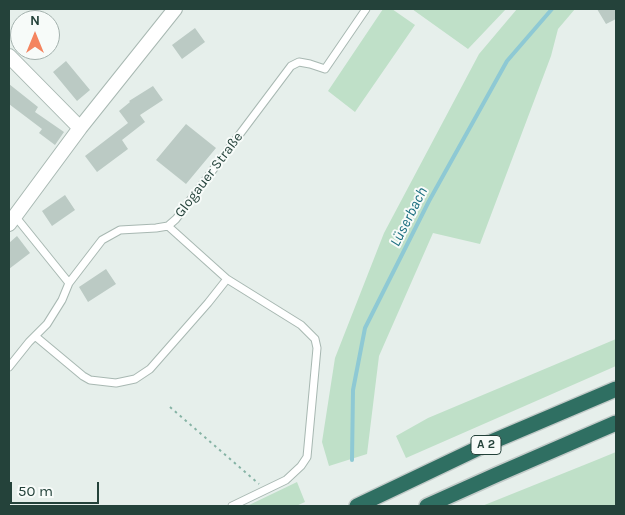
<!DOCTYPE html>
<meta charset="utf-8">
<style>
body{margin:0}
#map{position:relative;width:625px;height:515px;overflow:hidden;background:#e6efeb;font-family:Karla,sans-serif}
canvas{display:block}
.frame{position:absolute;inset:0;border:10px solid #24423a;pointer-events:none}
.north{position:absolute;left:10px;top:10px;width:50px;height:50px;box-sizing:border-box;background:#f7fbf9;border:1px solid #a3b1ad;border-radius:50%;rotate:0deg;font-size:14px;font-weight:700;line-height:20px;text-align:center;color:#24423a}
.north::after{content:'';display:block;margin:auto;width:18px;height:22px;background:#f4845f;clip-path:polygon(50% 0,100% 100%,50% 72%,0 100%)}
.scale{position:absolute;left:10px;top:482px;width:89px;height:22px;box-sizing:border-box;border:2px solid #24423a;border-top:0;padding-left:6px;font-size:15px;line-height:18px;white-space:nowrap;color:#24423a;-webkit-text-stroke:4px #f7fbf9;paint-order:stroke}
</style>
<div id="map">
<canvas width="625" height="515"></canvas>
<div class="frame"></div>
<div class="north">N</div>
<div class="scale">50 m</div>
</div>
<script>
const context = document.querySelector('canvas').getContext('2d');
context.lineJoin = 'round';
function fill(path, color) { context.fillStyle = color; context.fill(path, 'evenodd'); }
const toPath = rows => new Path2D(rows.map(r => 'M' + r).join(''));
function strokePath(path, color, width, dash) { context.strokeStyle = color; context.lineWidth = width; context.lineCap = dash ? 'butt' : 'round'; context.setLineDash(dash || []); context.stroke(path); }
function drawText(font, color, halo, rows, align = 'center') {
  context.font = font + ' Karla,sans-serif'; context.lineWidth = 4; context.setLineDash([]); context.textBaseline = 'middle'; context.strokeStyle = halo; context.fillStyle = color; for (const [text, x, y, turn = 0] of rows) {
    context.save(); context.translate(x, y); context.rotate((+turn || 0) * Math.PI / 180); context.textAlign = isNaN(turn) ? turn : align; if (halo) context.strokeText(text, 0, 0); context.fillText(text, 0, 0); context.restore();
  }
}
const green = toPath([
 [383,9,392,9,415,25,355,112,328,91],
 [412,9,506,9,468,49],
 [517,9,575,9,558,29,551,56,480,244,433,233,379,356,367,454,329,466,322,442,335,358,384,233,479,54],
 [616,339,616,366,406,458,396,436,428,418],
 [616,452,616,506,482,506,594,461],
 [297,482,305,502,296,506,247,506]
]);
const stream = toPath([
 [352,460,353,390,365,328,429,201,507,61,552,9]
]);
const building = toPath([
 [597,9,616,9,616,19,606,24],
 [195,28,205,42,182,59,172,45],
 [66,61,90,90,77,101,53,72],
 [9,84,38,107,35,112,64,132,55,145,39,133,42,129,9,104],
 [153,86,163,100,140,115,145,122,122,140,128,149,97,172,85,156,128,123,119,111,130,102,129,101],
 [186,124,216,148,186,184,156,160],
 [65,195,75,210,52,226,42,211],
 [17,236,30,253,9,269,9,243],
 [106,269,116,284,88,302,79,287]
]);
const path = toPath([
 [170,407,259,484]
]);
const lane = toPath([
 [15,216,69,283,102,240,120,230,156,228,168,226,176,219,291,66,299,62,310,64,325,69,366,9],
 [168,226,227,279,301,325,315,339,317,348,307,457,301,466,286,480,232,506],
 [35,336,83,376,90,380,116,383,135,379,150,369,208,303,227,279],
 [9,367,29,342,47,324,62,300,69,283]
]);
const street = toPath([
 [9,56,80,128],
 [9,224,15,216,80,128,175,9]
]);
const highway = toPath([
 [357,506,489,443,616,389],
 [427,506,496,475,616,423]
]);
const shields = [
 [486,445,30]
];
const shieldNames = [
 ["A 2",486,445]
];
const streetNames = [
 ["Glogauer Straße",209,175,-53]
];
const waterNames = [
 ["Lüserbach",409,217,-63]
];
fill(green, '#bfe0c8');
strokePath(stream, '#8ec9d4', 4);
fill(building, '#bbcac4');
strokePath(lane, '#a8b8b2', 9);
strokePath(street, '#a8b8b2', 16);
strokePath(highway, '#c2cac8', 18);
strokePath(path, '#86b3a5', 2, [2.5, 4]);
strokePath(lane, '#fff', 7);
strokePath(street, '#fff', 14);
strokePath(highway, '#2f6f62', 15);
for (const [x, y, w] of shields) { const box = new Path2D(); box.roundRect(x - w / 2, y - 9.5, w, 19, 4); context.fillStyle = '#f7fbf9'; context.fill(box); strokePath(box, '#24423a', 1); }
drawText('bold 12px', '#24423a', null, shieldNames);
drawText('14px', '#24423a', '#f7fbf9', streetNames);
drawText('italic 15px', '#1c6f80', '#f7fbf9', waterNames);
</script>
